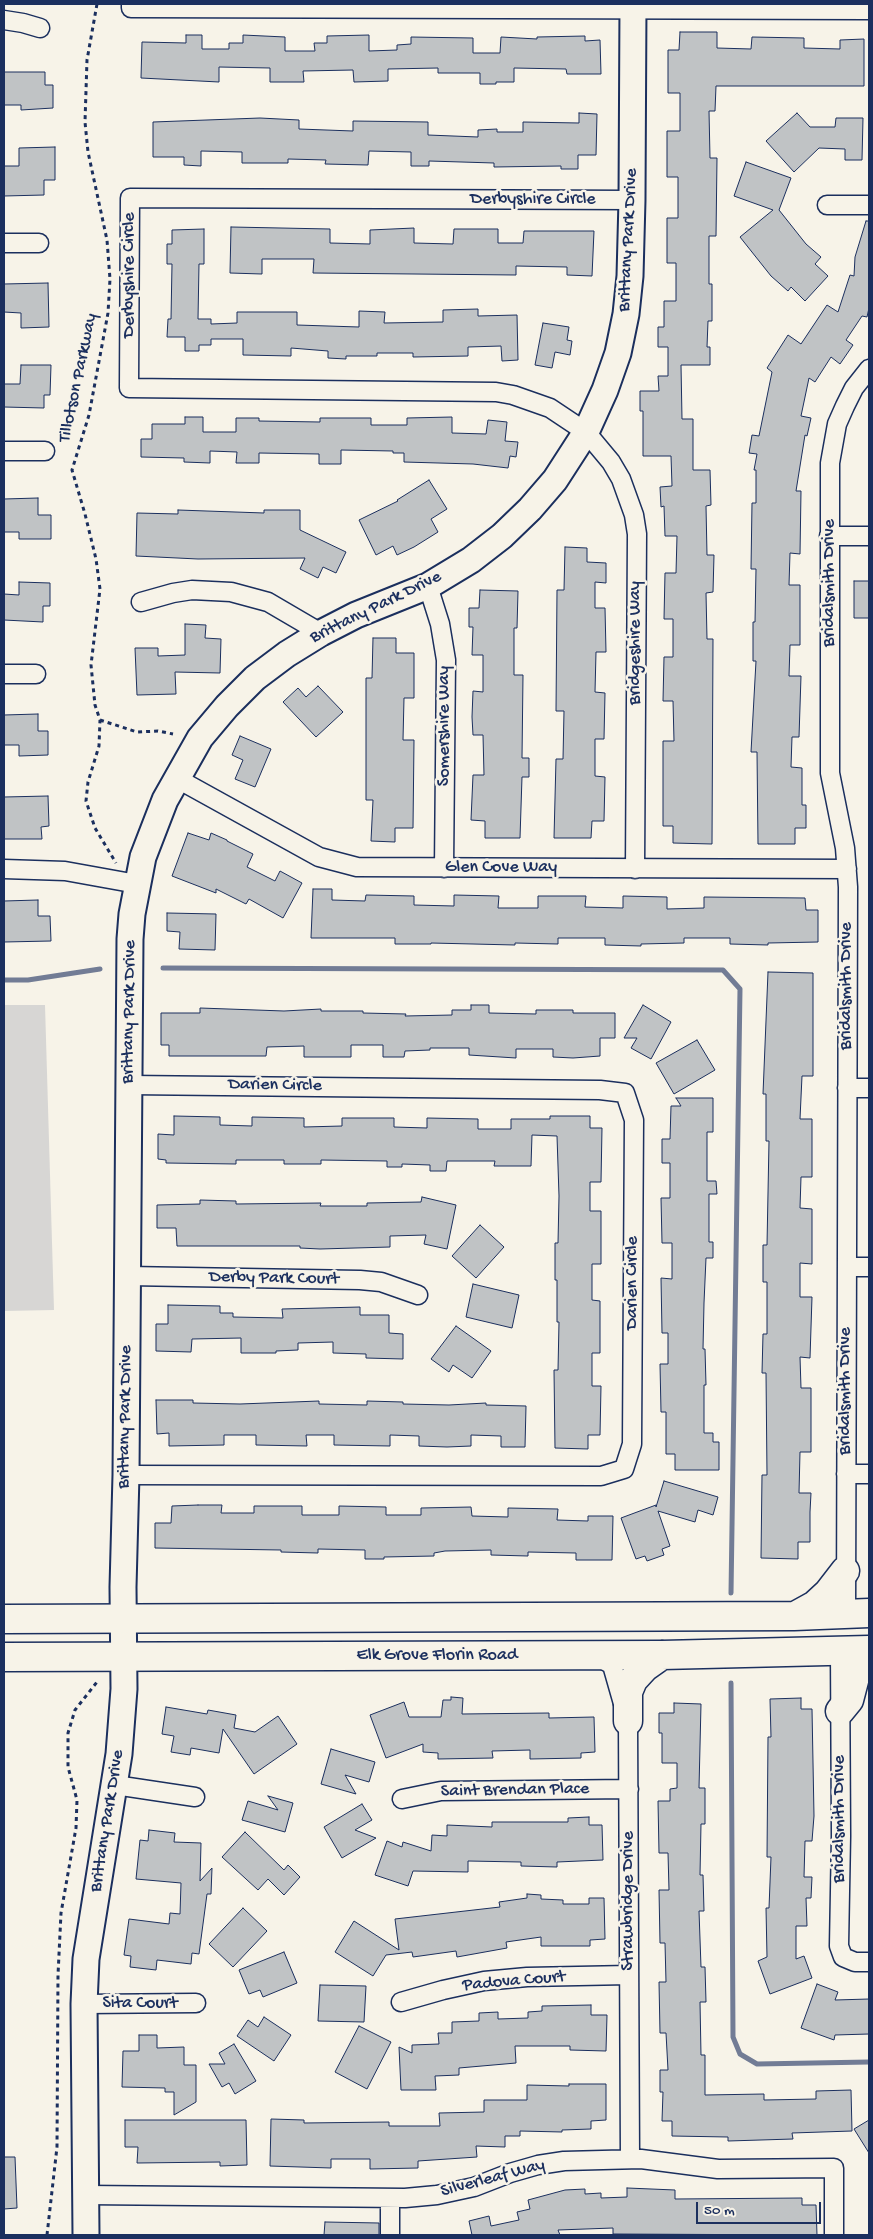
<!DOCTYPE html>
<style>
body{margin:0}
#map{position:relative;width:873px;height:2239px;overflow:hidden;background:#f7f3e8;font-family:"Gochi Hand",sans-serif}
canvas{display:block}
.frame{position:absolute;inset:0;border:5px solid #1b2f5e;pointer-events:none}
.scale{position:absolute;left:696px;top:2202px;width:125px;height:22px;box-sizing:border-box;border:2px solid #1b2f5e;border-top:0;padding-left:6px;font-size:15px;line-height:18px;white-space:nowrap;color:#1b2f5e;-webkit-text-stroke:4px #f7f3e8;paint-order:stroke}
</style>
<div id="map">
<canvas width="873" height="2239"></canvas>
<div class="frame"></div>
<div class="scale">50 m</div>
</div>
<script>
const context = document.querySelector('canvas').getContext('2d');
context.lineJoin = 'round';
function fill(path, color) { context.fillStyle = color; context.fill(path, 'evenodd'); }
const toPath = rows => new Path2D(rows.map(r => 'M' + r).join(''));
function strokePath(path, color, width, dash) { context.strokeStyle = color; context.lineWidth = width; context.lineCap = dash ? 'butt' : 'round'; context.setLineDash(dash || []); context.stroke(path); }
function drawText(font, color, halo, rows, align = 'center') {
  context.font = font + ' "Gochi Hand",sans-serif'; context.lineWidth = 5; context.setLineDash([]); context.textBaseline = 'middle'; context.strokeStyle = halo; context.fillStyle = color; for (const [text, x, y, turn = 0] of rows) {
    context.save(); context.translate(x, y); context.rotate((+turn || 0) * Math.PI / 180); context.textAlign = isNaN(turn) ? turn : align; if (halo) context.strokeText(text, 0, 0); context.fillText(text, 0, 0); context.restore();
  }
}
const green = toPath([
 [4,1005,45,1005,54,1310,4,1311]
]);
const stream = toPath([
 [163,968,723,970,740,989,731,1593],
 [4,980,28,980,100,969],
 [731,1683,733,2037,740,2054,757,2064,869,2062]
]);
const building = toPath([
 [680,32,717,32,717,48,751,49,752,37,804,38,804,48,840,49,840,40,864,39,864,86,716,86,715,111,709,111,710,158,717,158,716,236,709,236,709,284,712,284,712,321,708,321,707,347,710,347,710,365,681,365,682,419,693,419,693,470,710,470,711,505,706,506,707,555,714,555,713,592,706,593,707,639,713,639,712,844,673,843,673,826,663,826,663,741,674,741,673,701,663,701,664,657,673,657,673,619,664,619,665,573,676,573,677,536,665,536,664,506,661,507,660,487,672,486,671,456,643,456,643,411,640,411,640,391,659,391,658,376,668,376,668,347,658,347,658,327,664,327,664,301,676,301,676,263,667,263,667,218,678,218,678,177,667,177,667,131,680,131,680,93,668,93,668,50,679,50,680,32],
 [186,35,202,35,202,49,229,49,229,43,243,43,243,35,285,37,285,51,315,51,314,43,327,43,327,36,369,35,369,51,397,50,397,45,411,44,411,37,473,38,473,53,500,53,501,37,537,39,537,37,585,36,585,41,600,40,601,74,567,74,566,69,514,68,514,82,496,82,496,84,480,84,480,73,438,73,438,68,388,69,388,81,354,82,353,70,303,71,304,82,270,82,270,68,219,67,219,82,141,78,142,42,186,43,186,35],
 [4,72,45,72,45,85,53,85,53,108,21,110,21,105,4,105,4,72],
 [579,113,597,114,596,155,578,155,578,169,561,169,561,166,494,167,494,163,429,161,429,166,411,166,411,152,369,151,368,165,325,164,326,160,288,159,288,163,242,163,242,152,201,151,201,166,184,165,184,157,153,157,153,122,260,118,299,120,299,129,353,131,353,121,428,122,428,135,478,137,478,130,497,129,497,132,523,132,523,122,579,123,579,113],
 [797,113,810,127,835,127,836,118,863,118,862,160,845,160,845,149,819,148,794,172,766,141,797,113],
 [55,147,55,180,44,180,44,195,4,196,4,166,19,166,19,148,55,147],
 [746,162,791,178,779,210,806,244,821,257,815,264,828,276,805,301,791,287,788,291,771,276,740,237,773,210,734,196,746,162],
 [866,221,869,221,869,308,867,317,862,316,846,340,853,345,840,364,831,357,815,382,809,378,801,416,811,418,807,436,805,435,796,491,801,491,800,554,790,553,789,585,800,585,800,645,790,645,789,676,801,676,799,737,792,737,791,767,802,768,802,805,806,805,806,828,795,828,795,844,758,844,757,752,751,752,756,661,753,661,753,622,755,622,756,569,751,569,752,503,756,503,756,470,754,470,757,454,749,453,752,435,759,436,772,372,767,368,788,335,801,344,827,305,838,312,850,275,854,276,855,257,866,221],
 [231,227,330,229,330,243,370,244,370,230,414,228,414,243,453,244,454,229,498,229,498,243,523,243,524,231,594,231,592,276,567,275,567,267,516,266,516,275,313,273,314,259,262,259,262,274,230,273,231,227],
 [204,229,204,264,199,264,198,319,211,319,211,324,237,323,237,312,297,312,297,325,359,327,359,311,385,312,384,323,443,322,443,310,478,309,478,316,517,315,518,360,502,361,501,346,468,347,468,356,413,357,413,353,377,353,377,356,346,356,346,359,328,358,328,351,291,348,291,356,243,355,243,339,211,339,211,345,199,345,199,351,185,351,185,337,167,337,168,319,171,319,172,264,167,264,167,244,172,244,172,230,204,229],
 [48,283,49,327,21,328,21,313,4,312,4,284,48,283],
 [543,323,569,327,567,340,572,341,570,355,555,352,552,368,535,365,543,323],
 [21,365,51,365,50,395,44,395,44,408,4,407,4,384,20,384,21,365],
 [185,417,203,417,203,432,236,432,236,418,259,418,259,421,320,422,320,418,371,418,371,425,407,425,407,418,452,417,452,433,486,434,488,420,507,422,505,441,518,442,516,457,510,456,508,468,473,464,404,462,404,453,393,453,393,451,341,450,341,464,319,464,319,454,259,453,259,463,236,463,237,452,210,451,210,463,184,462,184,458,141,457,141,439,152,439,152,424,185,424,185,417],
 [429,480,447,509,431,519,438,532,414,547,397,555,393,546,376,555,359,520,398,501,397,500,429,480],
 [38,498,38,515,51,515,51,539,19,539,19,532,4,532,4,499,38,498],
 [178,510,264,513,264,510,300,510,300,530,346,552,336,573,323,567,318,578,300,569,305,558,198,559,136,556,137,513,178,514,178,510],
 [565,547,587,548,587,562,606,563,606,583,595,582,595,608,605,608,606,652,596,652,595,692,605,693,604,739,595,739,595,776,605,777,604,821,592,821,591,838,554,838,556,759,563,759,564,711,556,711,557,590,564,590,565,547],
 [854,581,869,581,869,618,854,618,854,581],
 [19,582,50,583,50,606,43,606,43,622,4,620,4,594,19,595,19,582],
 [480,590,518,591,517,628,514,628,514,675,523,675,522,758,529,758,529,777,522,777,520,838,485,838,485,821,471,820,473,775,484,775,483,735,473,735,472,717,473,691,483,692,483,655,472,655,473,627,469,627,469,608,479,608,480,590],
 [185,624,206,625,205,638,221,639,220,673,175,672,176,694,137,695,135,648,158,648,158,656,185,655,185,624],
 [373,638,396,638,396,653,414,653,414,698,404,698,403,740,414,740,413,828,395,828,395,842,371,841,373,800,366,800,366,678,372,678,373,638],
 [318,686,343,712,316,737,283,702,298,688,306,697,318,686],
 [38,714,38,731,48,731,48,755,19,756,19,745,4,745,4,715,38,714],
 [240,736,271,749,255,787,235,779,243,760,232,755,240,736],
 [48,796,49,826,41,827,42,839,4,839,4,797,48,796],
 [188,833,209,840,211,833,227,840,227,841,253,854,247,867,275,881,280,871,302,883,283,918,249,899,246,904,216,889,216,893,172,876,188,833],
 [313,889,332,889,332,900,365,901,366,895,414,896,414,905,454,906,454,895,499,896,498,908,538,908,538,896,586,896,585,907,623,908,623,896,667,897,667,909,704,908,704,897,805,898,806,910,818,910,818,942,768,943,768,945,730,944,730,938,684,938,684,943,641,944,641,946,605,945,605,938,558,938,558,944,515,943,515,945,431,943,431,944,395,944,395,938,311,938,313,889],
 [38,900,38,916,50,916,51,941,4,942,4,901,38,900],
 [167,913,216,914,215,950,179,949,180,932,167,931,167,913],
 [768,972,813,973,813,1076,802,1076,800,1119,812,1119,812,1177,801,1177,800,1208,812,1209,812,1264,800,1263,800,1297,812,1297,810,1358,800,1357,801,1388,811,1388,811,1452,800,1452,799,1493,811,1493,810,1512,810,1542,798,1542,798,1559,761,1558,762,1475,767,1475,766,1373,762,1373,763,1334,767,1334,767,1282,763,1282,763,1245,767,1245,769,1141,766,1141,766,1094,763,1094,768,972],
 [471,1005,489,1005,489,1013,536,1014,536,1010,573,1010,573,1013,615,1013,615,1038,600,1038,600,1056,573,1058,553,1057,553,1049,516,1049,516,1058,469,1055,469,1048,430,1048,430,1050,405,1051,404,1057,383,1057,383,1045,351,1045,351,1057,304,1057,304,1046,267,1047,266,1056,169,1056,169,1045,161,1045,161,1013,200,1013,200,1008,284,1011,321,1009,321,1011,363,1011,363,1013,406,1014,405,1016,452,1015,452,1010,471,1010,471,1005],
 [643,1005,671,1022,651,1059,631,1048,637,1038,624,1038,643,1005],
 [697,1040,715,1070,674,1094,656,1063,697,1040],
 [676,1098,713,1098,713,1132,707,1132,707,1181,716,1181,717,1194,709,1194,709,1242,713,1242,713,1258,706,1258,704,1303,703,1349,705,1349,706,1385,704,1385,704,1433,713,1433,713,1442,719,1442,719,1470,675,1470,675,1454,666,1454,666,1412,661,1412,660,1364,668,1364,668,1333,662,1333,661,1278,672,1279,672,1243,662,1243,661,1198,670,1198,670,1163,662,1163,662,1139,670,1139,671,1106,681,1106,676,1098],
 [174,1116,220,1117,220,1125,252,1126,252,1117,304,1118,304,1127,342,1126,342,1118,394,1118,394,1127,427,1128,427,1118,478,1119,478,1129,511,1129,511,1119,550,1119,550,1116,590,1116,590,1128,602,1128,601,1182,590,1182,590,1211,601,1211,601,1264,592,1264,592,1300,600,1301,600,1353,592,1353,592,1386,601,1386,600,1435,588,1435,588,1449,555,1448,554,1370,558,1370,559,1322,557,1322,557,1280,555,1280,555,1243,558,1243,559,1196,557,1136,532,1135,531,1166,494,1166,495,1161,447,1161,446,1171,430,1171,430,1165,402,1164,402,1167,387,1167,387,1161,321,1160,321,1164,284,1164,284,1160,236,1160,236,1164,166,1163,166,1160,158,1159,158,1134,174,1135,174,1116],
 [422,1197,456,1205,447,1249,424,1244,426,1235,390,1236,390,1247,320,1249,300,1248,300,1246,177,1246,176,1228,157,1228,157,1205,200,1204,200,1200,236,1201,236,1204,321,1203,320,1206,367,1206,367,1203,421,1202,422,1197],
 [480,1225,504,1247,476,1278,452,1256,480,1225],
 [473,1284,519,1295,512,1328,466,1317,473,1284],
 [168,1305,220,1306,220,1313,233,1313,233,1317,283,1318,282,1309,360,1307,360,1315,389,1315,389,1333,403,1334,403,1359,366,1358,366,1354,333,1353,333,1342,298,1343,298,1350,276,1351,276,1353,241,1353,241,1338,192,1339,191,1352,156,1351,156,1324,168,1324,168,1305],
 [456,1326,491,1351,472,1378,453,1365,449,1372,431,1359,456,1326],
 [156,1400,193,1400,193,1403,240,1404,319,1401,319,1404,367,1405,367,1401,403,1402,403,1404,449,1405,486,1403,486,1405,526,1406,525,1447,501,1447,501,1436,471,1435,471,1446,447,1447,419,1446,419,1436,390,1435,390,1446,334,1445,334,1435,306,1435,307,1446,256,1445,256,1435,224,1435,224,1445,169,1446,169,1433,157,1434,156,1400],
 [664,1481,718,1497,713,1515,698,1510,695,1522,658,1511,670,1546,662,1549,664,1555,647,1561,645,1556,636,1559,621,1518,656,1505,656,1507,664,1481],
 [198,1505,222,1505,221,1513,254,1513,254,1506,302,1506,302,1515,339,1515,339,1506,386,1507,386,1515,421,1515,421,1508,471,1507,472,1516,508,1517,508,1508,558,1509,557,1520,588,1521,588,1516,613,1516,612,1560,576,1560,576,1553,528,1552,528,1556,491,1555,491,1550,445,1551,434,1553,434,1556,384,1557,384,1559,365,1559,365,1550,318,1549,318,1553,281,1552,281,1550,155,1548,155,1523,171,1523,172,1506,198,1505],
 [451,1697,463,1698,462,1714,549,1713,549,1718,594,1717,595,1752,581,1753,581,1758,530,1759,530,1750,492,1751,493,1758,438,1759,438,1753,423,1752,423,1744,386,1758,370,1715,404,1702,409,1717,441,1717,443,1700,451,1700,451,1697],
 [801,1698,801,1709,812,1709,814,1816,812,1841,805,1841,804,1877,812,1877,811,1898,806,1898,807,1926,796,1926,796,1959,804,1956,812,1978,770,1994,758,1961,767,1957,766,1908,769,1908,771,1857,767,1857,768,1737,771,1737,770,1699,801,1698],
 [674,1703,701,1704,699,1788,705,1788,705,1824,701,1824,700,1875,703,1875,704,1911,699,1911,701,1967,705,1967,706,2002,700,2002,701,2055,705,2055,705,2095,764,2094,764,2100,816,2099,816,2091,851,2090,852,2131,792,2133,793,2139,728,2141,728,2137,672,2136,672,2121,662,2121,663,2092,660,2092,660,2070,668,2070,666,2033,660,2033,659,1982,666,1982,665,1943,660,1943,659,1890,669,1890,668,1853,659,1853,658,1801,670,1801,670,1789,677,1788,677,1763,662,1763,662,1733,659,1733,659,1713,674,1713,674,1703],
 [166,1707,207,1714,208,1710,236,1715,234,1728,255,1732,278,1716,297,1744,254,1774,223,1729,219,1753,191,1748,190,1755,171,1752,174,1736,162,1734,166,1707],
 [331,1749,375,1762,369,1782,345,1775,356,1794,321,1784,331,1749],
 [268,1796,293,1803,285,1832,242,1820,248,1801,278,1810,268,1796],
 [362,1804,372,1820,355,1830,376,1838,342,1858,324,1827,362,1804],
 [589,1817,589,1825,602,1825,603,1860,557,1862,557,1867,521,1866,521,1862,468,1861,468,1872,413,1871,408,1886,375,1875,387,1841,402,1847,403,1842,431,1851,432,1835,447,1836,447,1825,492,1827,492,1822,568,1822,568,1818,589,1817],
 [149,1830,175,1833,174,1842,201,1843,200,1881,212,1868,211,1894,207,1894,199,1954,192,1953,191,1964,157,1960,156,1970,130,1967,131,1956,124,1955,129,1919,169,1924,170,1913,180,1914,181,1883,136,1879,140,1840,148,1841,149,1830],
 [245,1832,284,1870,288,1865,300,1877,284,1895,268,1879,258,1890,222,1857,245,1832],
 [527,1894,541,1895,541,1899,563,1900,563,1904,589,1904,589,1898,604,1898,605,1939,590,1940,590,1946,541,1946,541,1937,506,1942,507,1948,457,1957,456,1951,413,1957,412,1952,386,1955,373,1976,335,1952,354,1921,399,1950,395,1919,500,1907,499,1902,527,1898,527,1894],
 [243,1908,267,1931,233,1967,209,1944,243,1908],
 [284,1952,297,1983,263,1997,260,1990,249,1994,239,1970,284,1952],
 [817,1984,838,1992,835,2000,869,1999,869,2034,835,2035,834,2040,801,2028,817,1984],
 [320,1985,366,1986,364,2022,318,2021,320,1985],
 [591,2005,591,2015,607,2015,606,2051,570,2050,570,2046,515,2046,516,2063,459,2068,459,2075,435,2076,436,2090,401,2090,399,2047,412,2053,412,2045,439,2044,438,2033,452,2033,452,2022,479,2021,479,2013,498,2012,498,2019,528,2018,528,2012,542,2011,542,2006,591,2005],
 [264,2017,291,2035,274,2061,237,2036,248,2020,258,2027,264,2017],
 [359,2026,391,2042,367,2089,335,2072,359,2026],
 [139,2035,157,2035,157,2048,184,2047,184,2065,196,2065,196,2102,174,2115,174,2092,165,2092,165,2088,122,2087,123,2051,139,2051,139,2035],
 [234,2044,256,2081,235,2094,229,2083,222,2087,209,2064,225,2064,219,2053,234,2044],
 [569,2084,606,2084,606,2120,591,2121,591,2129,562,2130,562,2132,520,2131,520,2136,505,2136,505,2147,476,2146,477,2157,418,2161,418,2168,370,2169,370,2159,331,2159,331,2168,270,2166,271,2119,304,2120,304,2123,389,2122,389,2126,440,2126,439,2113,484,2112,484,2100,527,2100,527,2085,569,2086,569,2084],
 [125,2120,246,2120,247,2165,220,2166,220,2162,137,2163,138,2147,125,2147,125,2120],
 [869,2120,869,2153,854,2129,869,2120],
 [4,2157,15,2157,17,2208,4,2209,4,2157],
 [627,2188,675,2190,675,2199,802,2198,802,2205,816,2205,817,2235,613,2234,613,2228,558,2230,560,2235,472,2235,469,2221,489,2216,491,2226,519,2220,517,2212,530,2209,528,2200,565,2190,585,2189,585,2194,601,2193,601,2198,627,2197,627,2188],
 [325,2222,379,2223,379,2235,324,2235,325,2222]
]);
const path = toPath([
 [97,4,87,60,85,122,88,152,107,240,110,279,108,313,89,415,72,470,85,514,96,559,100,589,91,665,95,705,100,720,99,746,88,782,86,801,95,828,116,863],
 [100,720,137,732,158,731,173,734],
 [47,2235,57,2147,58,1975,61,1913,76,1828,77,1800,68,1767,68,1733,75,1710,97,1682]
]);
const street = toPath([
 [131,4,131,8,869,10],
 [4,20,23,23,40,28],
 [632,200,130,198,129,388,496,392,513,395,550,408,586,432,611,462,621,479,634,515,637,534,635,869],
 [827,205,869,205],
 [4,243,39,243],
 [4,451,45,451],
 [829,536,869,536],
 [428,586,440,624,446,660,444,868],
 [141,602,173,593,192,590,231,592,268,602,321,633],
 [4,674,36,674],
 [176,778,319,857,357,867,847,869],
 [4,869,65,871,137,884],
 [847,1088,869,1088],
 [847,1267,869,1267],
 [128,1276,360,1280,381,1282,418,1295],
 [846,1474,869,1474],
 [126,1475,601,1476,624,1469,632,1444,633,1276,634,1120,625,1093,600,1090,129,1085],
 [846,1614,848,887,845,848,830,773,830,463,837,424,845,406,854,388,869,369],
 [840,1652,841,1836,839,1946,843,1957,855,1962,869,1962],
 [597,1656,612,1665,628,1721,630,2159],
 [115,1785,195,1797],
 [402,1799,441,1791,629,1789],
 [401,2002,443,1990,484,1981,527,1977,629,1975],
 [84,2004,196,2003],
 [86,2195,405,2198,437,2195,474,2187,510,2173,538,2165,564,2161,641,2159,718,2169,834,2168,834,2235],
 [390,2198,390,2235]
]);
const secondary = toPath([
 [86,2235,84,2004,86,1959,119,1754,124,1689,123,1587,126,1475,130,939,132,914,143,857,165,800,200,738,227,706,255,678,287,654,321,633,356,615,428,586,471,560,502,536,530,509,555,480,586,432,605,390,618,353,626,314,630,276,632,200,633,4]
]);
const primary = toPath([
 [795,1616,815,1605,828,1593,845,1571],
 [4,1619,794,1616,869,1613],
 [4,1657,662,1655,869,1650],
 [840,1711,849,1700,855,1677,860,1668,869,1660],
 [628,1721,628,1692,633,1680,645,1667,662,1655]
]);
const streetNames = [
 ["Derbyshire Circle",533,200],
 ["Brittany Park Drive",629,240,-87],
 ["Derbyshire Circle",130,275,-90],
 ["Tillotson Parkway",79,378,-78],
 ["Bridalsmith Drive",830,583,-90],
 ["Brittany Park Drive",376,608,-26],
 ["Bridgeshire Way",636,643,-90],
 ["Somershire Way",445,726,-90],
 ["Glen Cove Way",501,868],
 ["Bridalsmith Drive",847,986,-90],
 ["Brittany Park Drive",130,1012,-89],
 ["Darien Circle",275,1086,1],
 ["Derby Park Court",274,1279,1],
 ["Darien Circle",633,1283,-90],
 ["Bridalsmith Drive",846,1391,-90],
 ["Brittany Park Drive",126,1417,-89],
 ["Elk Grove Florin Road",437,1656],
 ["Saint Brendan Place",515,1791,-1],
 ["Bridalsmith Drive",840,1819,-90],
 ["Brittany Park Drive",108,1821,-81],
 ["Strawbridge Drive",629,1901,-90],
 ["Padova Court",514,1982,-5],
 ["Sita Court",140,2004],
 ["Silverleaf Way",493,2179,-15]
];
fill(green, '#d7d6d4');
strokePath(stream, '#727c95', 5);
fill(building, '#c0c3c5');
strokePath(building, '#1b2f5e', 1);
strokePath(street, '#1b2f5e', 21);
strokePath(secondary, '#1b2f5e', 29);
strokePath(primary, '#1b2f5e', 31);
strokePath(path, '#1b2f5e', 3, [4, 4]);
strokePath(street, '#f7f3e8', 18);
strokePath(secondary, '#f7f3e8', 25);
strokePath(primary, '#f7f3e8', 28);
drawText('18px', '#1b2f5e', '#f7f3e8', streetNames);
</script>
